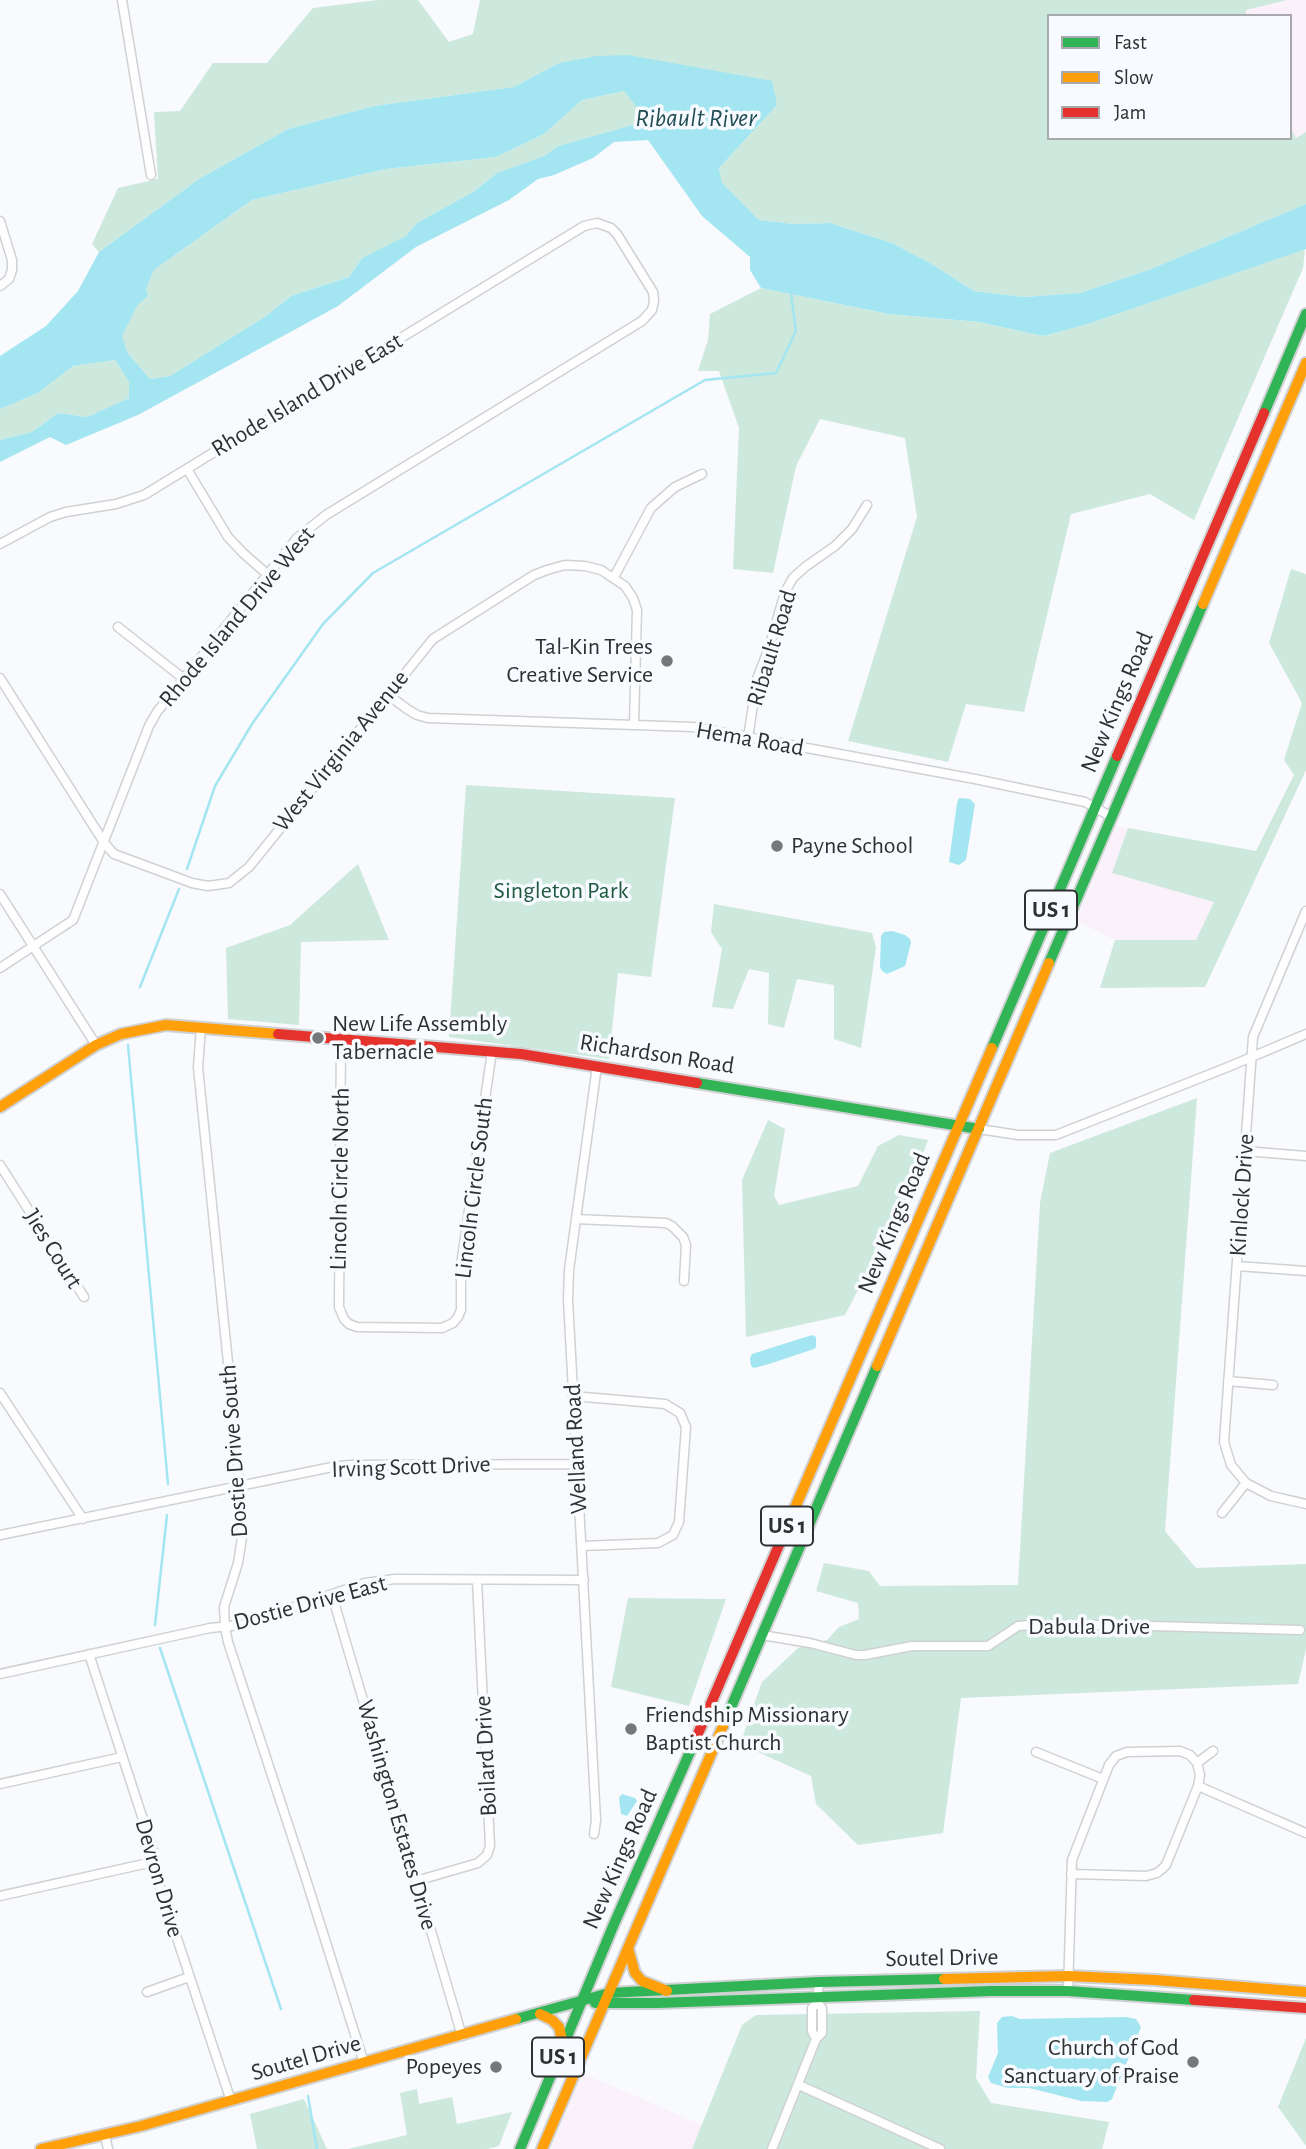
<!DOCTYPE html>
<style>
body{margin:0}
#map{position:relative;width:1306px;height:2149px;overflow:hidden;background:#f8fafd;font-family:"Alegreya Sans",sans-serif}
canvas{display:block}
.legend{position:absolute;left:1047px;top:14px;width:245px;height:126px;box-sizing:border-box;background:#f7fafe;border:2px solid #a7a9ac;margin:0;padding:9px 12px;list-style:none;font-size:21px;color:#2f3032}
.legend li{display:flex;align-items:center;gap:14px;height:35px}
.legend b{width:35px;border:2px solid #a7a9ac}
</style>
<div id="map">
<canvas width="1306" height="2149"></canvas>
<ul class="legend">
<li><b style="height:9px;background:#30b455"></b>Fast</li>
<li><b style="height:9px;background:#ff9f0a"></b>Slow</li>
<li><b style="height:9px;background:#e5322d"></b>Jam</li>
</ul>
</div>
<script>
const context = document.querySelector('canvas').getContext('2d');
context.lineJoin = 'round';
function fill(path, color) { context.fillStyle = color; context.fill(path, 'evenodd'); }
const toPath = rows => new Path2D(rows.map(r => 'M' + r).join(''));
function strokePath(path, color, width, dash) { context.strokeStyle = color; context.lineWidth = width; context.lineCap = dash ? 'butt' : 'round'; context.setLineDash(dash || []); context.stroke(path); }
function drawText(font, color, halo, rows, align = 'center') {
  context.font = font + ' "Alegreya Sans",sans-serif'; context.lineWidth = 7; context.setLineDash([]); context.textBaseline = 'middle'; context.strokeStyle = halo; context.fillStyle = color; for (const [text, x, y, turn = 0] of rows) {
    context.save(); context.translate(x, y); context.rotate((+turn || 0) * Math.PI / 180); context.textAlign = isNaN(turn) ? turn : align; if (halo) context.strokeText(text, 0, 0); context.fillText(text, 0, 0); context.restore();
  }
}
const industrial = toPath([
 [1287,0,1306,0,1306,132,1296,138,1290,127,1290,16,1246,16,1246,10],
 [1116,826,1128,828,1112,873,1214,901,1196,940,1115,940,1076,921],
 [582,2073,702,2125,692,2149,551,2149]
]);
const green = toPath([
 [378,0,418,0,449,42,473,34,480,0,1287,0,1246,10,1246,16,1049,16,1049,138,1290,138,1290,127,1296,138,1306,132,1306,204,1151,269,1080,293,1024,297,974,291,930,263,892,243,830,223,794,224,759,220,722,183,719,168,777,105,559,63,514,87,374,106,288,129,199,179,99,252,92,244,118,188,158,179,154,112,180,111,213,63,267,63,313,8],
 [624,91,640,110,636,124,558,146,544,156,497,173,473,192,417,223,407,236,362,258,349,277,291,296,266,316,170,376,150,379,127,352,121,336,137,306,148,296,146,289,154,270,252,200,386,169,496,157,544,134,582,100],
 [1305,249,1303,268,1194,520,1150,494,1071,514,1024,712,966,704,948,762,848,741,917,517,905,438,820,419,796,466,773,573,733,569,739,428,719,371,698,371,708,340,710,314,761,288,889,314,979,322,1043,336,1085,325],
 [115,360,129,382,129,398,87,417,58,413,32,432,0,440,0,409,38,393,73,366],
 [1291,569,1306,574,1306,770,1205,987,1100,988,1115,940,1196,940,1214,902,1112,873,1128,828,1256,851,1294,775,1284,760,1302,703,1269,643],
 [466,785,675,798,651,977,618,973,609,1059,449,1037],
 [358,864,389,940,301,942,299,1025,228,1019,226,948,290,925],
 [714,904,872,933,876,948,861,1048,834,1039,834,985,797,979,784,1028,768,1024,769,973,749,969,733,1009,712,1007,722,949,711,932],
 [1197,1098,1165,1531,1196,1568,1306,1564,1306,1649,1298,1684,961,1698,943,1833,858,1845,816,1804,811,1776,740,1744,762,1682,798,1648,827,1640,839,1627,859,1619,858,1603,816,1591,824,1563,869,1571,880,1586,1018,1585,1040,1203,1050,1153],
 [768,1120,785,1129,774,1196,779,1205,858,1186,878,1146,899,1135,928,1140,909,1193,845,1315,746,1337,742,1180],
 [628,1598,726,1599,689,1706,611,1687],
 [980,2011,976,2078,991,2103,1109,2122,1102,2149,692,2149,742,2025,756,2015],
 [1306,2038,1306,2146,1278,2107],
 [417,2089,419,2104,452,2097,457,2124,512,2112,499,2146,487,2149,348,2149,407,2135,400,2093],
 [304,2099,327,2149,257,2149,250,2114]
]);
const water = toPath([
 [628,55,772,81,777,105,719,168,722,183,759,220,794,224,830,223,892,243,930,263,974,291,1024,297,1080,293,1151,269,1306,204,1306,249,1085,325,1043,336,979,322,889,314,761,288,750,270,750,257,702,216,648,140,614,142,593,158,554,175,538,179,509,200,416,247,338,306,138,415,66,445,50,437,0,462,0,440,32,432,58,413,87,417,129,398,129,382,115,360,73,366,38,393,0,409,0,356,46,326,78,291,99,252,199,179,288,129,374,106,514,87,559,63,597,56],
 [624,91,639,110,636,124,558,146,544,156,497,173,473,192,417,223,406,236,362,258,349,277,291,296,266,316,170,376,150,379,127,352,122,336,137,306,148,296,146,289,154,270,252,200,386,169,496,157,544,134,582,100],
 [959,798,970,799,975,804,966,860,959,865,949,862,957,803],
 [892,931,905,935,910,939,911,943,905,966,887,974,882,971,880,967,881,936,884,932],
 [812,1335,816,1337,816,1347,814,1349,769,1364,754,1368,751,1366,750,1358,752,1354],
 [622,1794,635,1798,637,1801,627,1816,621,1814,619,1798],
 [1012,2016,1020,2019,1126,2017,1136,2019,1141,2027,1112,2099,1107,2102,1081,2101,1029,2088,1008,2088,991,2083,988,2077,998,2053,997,2023,1002,2017]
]);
const stream = toPath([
 [187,869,215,786,252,724,323,624,373,573,705,380,776,373,796,331,791,294],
 [140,987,179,889],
 [128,1045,168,1484],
 [155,1625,167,1515],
 [160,1648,281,2009],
 [308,2096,317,2149]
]);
const street = toPath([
 [122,0,151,175],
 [0,221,12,260,12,270,9,279,0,286],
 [187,469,228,537,243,553,267,574],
 [0,544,50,517,66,512,116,504,144,495,584,226,597,223,611,228,617,234,653,292,654,301,652,310,642,321,326,515,297,538,157,712,149,726,73,920,0,968],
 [614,577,651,508,675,487,702,474],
 [118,627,184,679],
 [0,678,105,844,114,854,192,883,208,886,229,883,249,867,433,639,534,575,547,570,565,565,585,566,601,570,625,586,633,598,637,610,634,724],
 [387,694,407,709,417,715,428,718,693,727,975,779,1085,802,1112,817],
 [748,738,757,679,769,648,785,592,793,578,805,567,835,546,852,529,867,505],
 [0,894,96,1045],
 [1306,911,1253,1037,1224,1442,1231,1465,1246,1483,1271,1496,1306,1504],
 [201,1027,198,1067,238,1461,242,1537,238,1563,224,1607,225,1627,228,1642,305,1876,364,2063],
 [341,1039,339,1307,344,1319,349,1324,357,1327,442,1328,453,1323,458,1317,461,1310,461,1265,492,1051],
 [979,1129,1018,1135,1056,1135,1228,1067,1306,1034],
 [1245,1151,1306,1156],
 [0,1165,84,1297],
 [576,1219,666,1223,672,1226,683,1237,686,1245,684,1281],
 [1237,1266,1306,1271],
 [1228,1381,1273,1385],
 [0,1393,83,1519],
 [573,1396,665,1404,680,1413,686,1427,679,1522,673,1535,658,1543,582,1546],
 [1222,1513,1246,1483],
 [0,1535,337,1466,351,1465,577,1464],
 [332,1595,462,2036],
 [762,1635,810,1643,856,1655,865,1655,912,1646,988,1646,1018,1626,1030,1625,1116,1625,1300,1630],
 [89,1654,152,1847,156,1875,231,2101],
 [0,1674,210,1628,241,1625,365,1583,395,1579,584,1580],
 [1036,1752,1103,1779],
 [1197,1763,1213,1751],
 [0,1784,122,1757],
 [1198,1786,1306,1833],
 [594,1834,596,1820,568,1299,569,1270,597,1066],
 [416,1881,478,1863,487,1855,490,1846,477,1580],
 [0,1896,153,1862],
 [1068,1991,1072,1860,1109,1765,1116,1756,1127,1752,1180,1751,1190,1755,1197,1763,1200,1775,1198,1786,1166,1865,1162,1869,1157,1873,1146,1876,1071,1874],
 [147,1992,189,1977],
 [816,2039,812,2031,812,2008,817,2003,819,1982],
 [799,2085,940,2149],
 [105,2135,108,2149],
 [772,2149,816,2039,822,2033,822,2008,817,2003]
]);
const fast = toPath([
 [1264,413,1306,314],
 [1049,963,1203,604],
 [992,1048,1117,756],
 [697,1083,979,1129],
 [723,1726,877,1366],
 [595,2003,658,2003,991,1991,1068,1991,1194,2000],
 [516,2019,609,1993,819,1982,944,1979],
 [520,2149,614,1924,697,1736]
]);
const slow = toPath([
 [1203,604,1306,363],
 [0,1107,96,1045,121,1034,166,1025,278,1034],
 [877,1366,1049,963],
 [791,1517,992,1048],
 [628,1948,635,1973,642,1981,667,1991],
 [944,1979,1068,1976,1155,1980,1306,1992],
 [540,2014,552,2020,559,2027,563,2044],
 [41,2149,141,2126,516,2019],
 [542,2149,723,1726]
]);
const jam = toPath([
 [1117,756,1264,413],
 [278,1034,521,1054,697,1083],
 [697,1736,791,1517],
 [1194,2000,1306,2008]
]);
const markers = [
 [667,661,7,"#757779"],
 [777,846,7,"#757779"],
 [318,1038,7,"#757779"],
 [631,1729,7,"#757779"],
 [1193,2062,7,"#757779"],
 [496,2067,7,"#757779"]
];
const shields = [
 [1051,910,52],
 [787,1526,52],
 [558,2057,52]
];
const shieldNames = [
 ["US 1",1051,910],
 ["US 1",787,1526],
 ["US 1",558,2057]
];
const streetNames = [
 ["Rhode Island Drive East",307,395,-31],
 ["Rhode Island Drive West",237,617,-50],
 ["Ribault Road",772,648,-73],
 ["New Kings Road",1117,702,-67],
 ["Hema Road",750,739,10],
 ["West Virginia Avenue",341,751,-51],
 ["Richardson Road",657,1054,9],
 ["Lincoln Circle North",340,1179,-89],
 ["Lincoln Circle South",474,1188,-83],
 ["Kinlock Drive",1242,1195,-86],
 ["New Kings Road",894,1223,-67],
 ["Jies Court",53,1249,58],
 ["Welland Road",576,1449,-93],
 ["Dostie Drive South",234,1451,-94],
 ["Irving Scott Drive",411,1467,-2],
 ["Dostie Drive East",310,1603,-15],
 ["Dabula Drive",1089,1627],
 ["Boilard Drive",486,1756,-93],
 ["Washington Estates Drive",397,1815,74],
 ["New Kings Road",620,1859,-66],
 ["Devron Drive",159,1878,74],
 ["Soutel Drive",942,1958,-1],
 ["Soutel Drive",306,2058,-16]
];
const poiNames = [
 ["Tal-Kin Trees",653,647],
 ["Creative Service",653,675],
 ["Payne School",791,846,"left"],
 ["New Life Assembly",332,1024,"left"],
 ["Tabernacle",332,1052,"left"],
 ["Friendship Missionary",645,1715,"left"],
 ["Baptist Church",645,1743,"left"],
 ["Church of God",1179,2048],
 ["Sanctuary of Praise",1179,2076],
 ["Popeyes",482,2067]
];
const parkNames = [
 ["Singleton Park",561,891]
];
const waterNames = [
 ["Ribault River",696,118]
];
fill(industrial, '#faf1fb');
fill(green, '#cde8dc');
fill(water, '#a3e6f2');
strokePath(stream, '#a3e6f2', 2.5);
strokePath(street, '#cfd1d3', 11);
strokePath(fast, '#cfd1d3', 14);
strokePath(slow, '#cfd1d3', 14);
strokePath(jam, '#cfd1d3', 14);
strokePath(street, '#fefeff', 8);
strokePath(fast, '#30b455', 10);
strokePath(slow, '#ff9f0a', 10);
strokePath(jam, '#e5322d', 10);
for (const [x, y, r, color] of markers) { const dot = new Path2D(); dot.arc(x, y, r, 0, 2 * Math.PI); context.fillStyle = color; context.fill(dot); strokePath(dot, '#f7fafe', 2.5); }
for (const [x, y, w] of shields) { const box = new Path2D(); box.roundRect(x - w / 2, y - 19.5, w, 39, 5); context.fillStyle = '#f7fafe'; context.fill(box); strokePath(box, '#2f3032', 2); }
drawText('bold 23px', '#2f3032', null, shieldNames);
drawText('24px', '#2f3032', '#f7fafe', streetNames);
drawText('24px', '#2f3032', '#f7fafe', poiNames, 'right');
drawText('24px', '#1f5940', '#f7fafe', parkNames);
drawText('italic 26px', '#214d54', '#f7fafe', waterNames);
</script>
